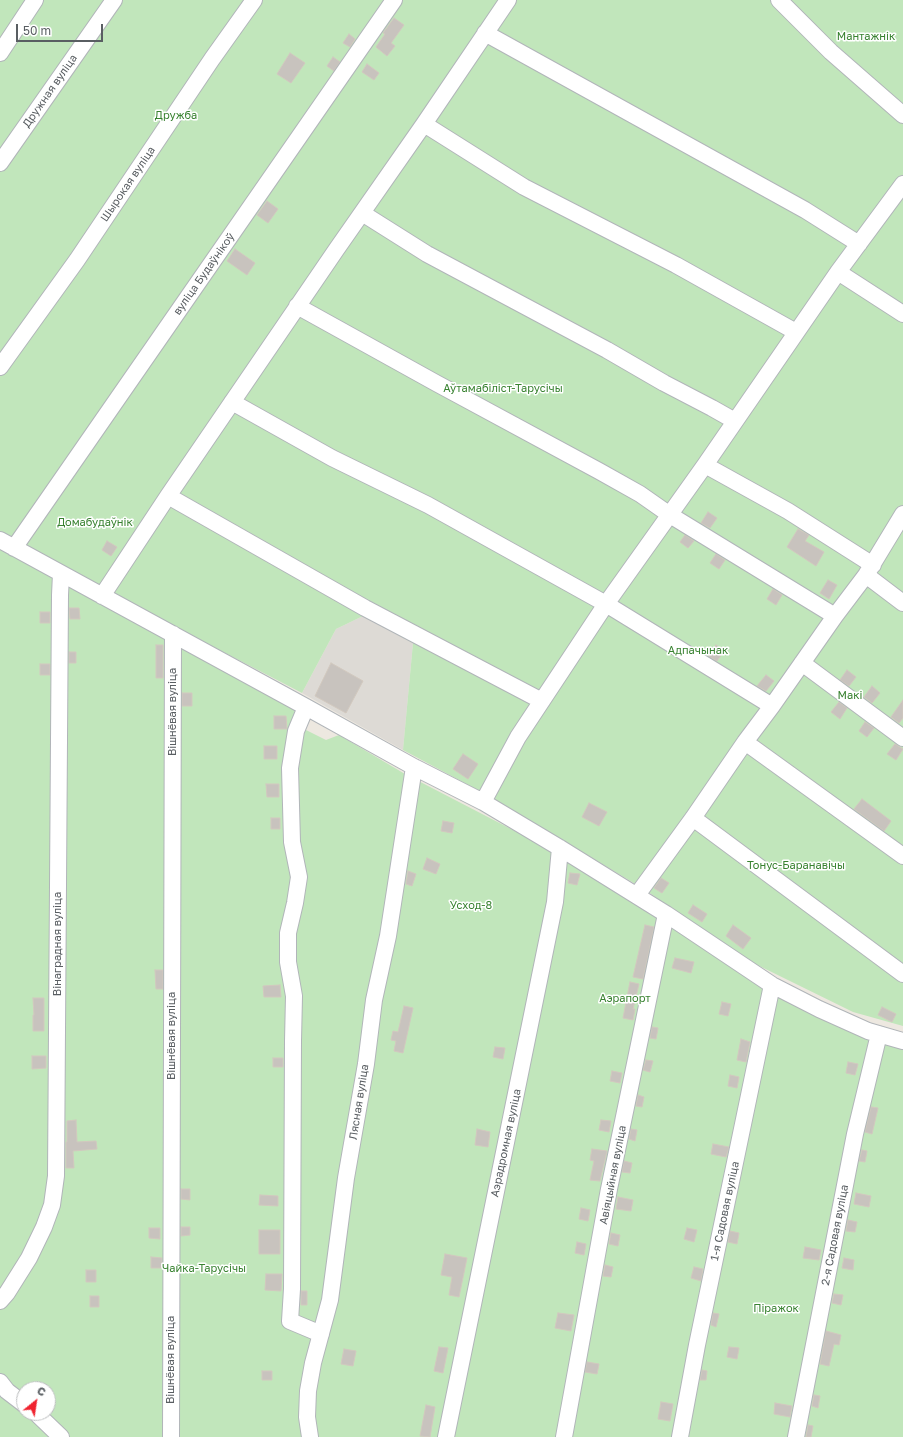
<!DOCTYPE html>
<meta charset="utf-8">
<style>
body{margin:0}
#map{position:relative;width:903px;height:1437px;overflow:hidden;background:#ede8e0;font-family:"Golos Text",sans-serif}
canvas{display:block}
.north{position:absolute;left:16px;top:1381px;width:40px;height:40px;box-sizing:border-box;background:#fff;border:1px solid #bdbfc0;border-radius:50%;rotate:30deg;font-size:11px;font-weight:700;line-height:16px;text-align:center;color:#595e62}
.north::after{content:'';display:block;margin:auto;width:14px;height:18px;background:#f02430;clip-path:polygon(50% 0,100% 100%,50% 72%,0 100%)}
.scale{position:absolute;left:16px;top:24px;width:87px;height:18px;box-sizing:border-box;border:2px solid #595e62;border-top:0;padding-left:5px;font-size:12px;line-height:14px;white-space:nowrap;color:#595e62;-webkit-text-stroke:3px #fff;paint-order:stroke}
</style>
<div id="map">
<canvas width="903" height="1437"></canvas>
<div class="north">С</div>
<div class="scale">50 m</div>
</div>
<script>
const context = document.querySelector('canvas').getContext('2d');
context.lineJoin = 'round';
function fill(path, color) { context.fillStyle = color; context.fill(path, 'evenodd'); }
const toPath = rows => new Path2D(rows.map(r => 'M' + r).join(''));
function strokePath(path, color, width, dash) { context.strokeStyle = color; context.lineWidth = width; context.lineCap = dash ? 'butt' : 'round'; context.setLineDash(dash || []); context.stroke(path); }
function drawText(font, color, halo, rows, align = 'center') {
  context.font = font + ' "Golos Text",sans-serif'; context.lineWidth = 3; context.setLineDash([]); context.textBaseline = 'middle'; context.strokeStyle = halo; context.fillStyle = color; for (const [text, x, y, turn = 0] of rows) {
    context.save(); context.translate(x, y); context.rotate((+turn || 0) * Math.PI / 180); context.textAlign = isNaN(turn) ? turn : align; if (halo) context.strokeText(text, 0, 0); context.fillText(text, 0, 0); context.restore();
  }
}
const industrial = toPath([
 [363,616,413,643,403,750,302,693,336,629]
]);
const green = toPath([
 [0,0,903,0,903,1026,853,1012,739,956,647,891,489,796,403,750,413,643,363,616,336,629,302,693,108,592,0,532],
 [0,548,297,710,304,729,326,740,339,735,405,774,565,857,719,958,903,1045,903,1437,0,1437],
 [24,1389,48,1389,48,1413,24,1413]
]);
const building = toPath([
 [394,18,404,25,391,43,395,46,387,56,376,47,385,34,383,33,394,18],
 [349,34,355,39,350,47,343,43,349,34],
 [290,53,305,63,291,83,277,74,290,53],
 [333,57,340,62,334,71,327,66,333,57],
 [367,64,379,73,374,80,362,72,367,64],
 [267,201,278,209,268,223,257,215,267,201],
 [235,249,255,263,247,275,227,261,235,249],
 [708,512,717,518,710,528,701,523,708,512],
 [798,529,809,535,805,541,824,552,816,566,787,547,798,529],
 [685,535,694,541,688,548,680,542,685,535],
 [107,541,117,547,111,556,102,550,107,541],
 [716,554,725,560,719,569,710,563,716,554],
 [828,580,837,585,829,599,820,593,828,580],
 [773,589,782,595,776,605,767,599,773,589],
 [69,608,79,608,80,619,70,619,69,608],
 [40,612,50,612,50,623,40,623,40,612],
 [156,645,163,645,163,678,156,678,156,645],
 [716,645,724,651,717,661,708,656,716,645],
 [69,652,76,652,76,663,69,663,69,652],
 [331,663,363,681,346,713,315,696,331,663],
 [40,664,50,664,50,675,40,675,40,664],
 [847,670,856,677,849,686,840,680,847,670],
 [766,675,774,681,766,691,757,686,766,675],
 [872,686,880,693,872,703,864,697,872,686],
 [182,693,192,693,192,706,182,706,182,693],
 [903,700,903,718,899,723,891,717,903,700],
 [839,702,847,708,840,719,831,712,839,702],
 [274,716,286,716,287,729,274,729,274,716],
 [865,722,874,728,867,737,859,731,865,722],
 [895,744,903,749,896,760,887,754,895,744],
 [264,746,277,746,277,759,264,759,264,746],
 [463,754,478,764,468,779,453,769,463,754],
 [266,784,279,784,279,797,267,797,266,784],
 [862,799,891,821,884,831,854,809,862,799],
 [589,803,607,812,599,826,582,817,589,803],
 [271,818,280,818,280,829,271,829,271,818],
 [443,821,454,823,452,833,441,831,443,821],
 [427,858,440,864,436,874,423,869,427,858],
 [408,871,416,874,412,886,406,884,408,871],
 [570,873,580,874,577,885,568,883,570,873],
 [661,878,669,883,662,893,654,888,661,878],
 [693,905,707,914,702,922,688,913,693,905],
 [645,925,654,927,643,979,633,977,645,925],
 [733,925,751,938,743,949,726,936,733,925],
 [675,958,694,962,691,973,672,968,675,958],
 [155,970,163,970,163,989,156,989,155,970],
 [630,982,639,984,633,1009,635,1009,633,1020,623,1018,630,982],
 [280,985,281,997,264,997,263,986,280,985],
 [33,998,44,998,44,1031,33,1031,33,1015,34,1015,33,998],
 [722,1002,731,1004,728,1016,719,1014,722,1002],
 [404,1006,413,1008,403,1053,394,1051,396,1041,391,1040,393,1031,398,1032,404,1006],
 [882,1007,896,1014,892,1022,878,1015,882,1007],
 [652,1027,658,1028,656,1039,650,1038,652,1027],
 [741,1039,750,1042,746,1062,737,1060,741,1039],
 [495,1047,505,1048,503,1059,493,1057,495,1047],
 [32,1056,46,1056,46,1068,32,1069,32,1056],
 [273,1058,283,1058,283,1067,273,1067,273,1058],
 [646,1060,653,1061,650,1072,643,1070,646,1060],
 [848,1062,858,1064,855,1075,846,1073,848,1062],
 [612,1071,622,1073,620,1083,610,1081,612,1071],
 [730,1075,739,1077,737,1088,728,1086,730,1075],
 [638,1095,644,1097,642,1107,636,1106,638,1095],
 [871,1107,878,1108,872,1134,865,1132,871,1107],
 [76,1120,77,1142,96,1141,97,1149,73,1151,74,1168,66,1168,66,1142,67,1142,67,1121,76,1120],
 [601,1120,611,1121,609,1132,599,1130,601,1120],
 [477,1129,490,1132,488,1147,475,1145,477,1129],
 [631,1129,637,1130,635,1141,629,1139,631,1129],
 [713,1144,729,1147,726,1157,711,1154,713,1144],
 [592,1149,607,1151,600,1181,590,1180,594,1161,590,1160,592,1149],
 [862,1150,867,1151,865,1162,859,1161,862,1150],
 [624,1161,632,1163,630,1173,622,1172,624,1161],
 [181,1189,190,1189,190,1200,181,1199,181,1189],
 [856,1193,871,1196,869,1207,854,1204,856,1193],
 [260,1195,278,1196,278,1206,259,1205,260,1195],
 [618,1197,633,1200,631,1211,616,1209,618,1197],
 [581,1208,590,1210,588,1221,579,1219,581,1208],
 [848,1220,857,1222,855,1232,846,1231,848,1220],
 [181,1227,190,1227,190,1235,181,1236,181,1227],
 [149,1228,160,1228,160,1239,149,1238,149,1228],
 [687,1228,697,1230,694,1242,684,1239,687,1228],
 [259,1230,280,1230,280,1254,259,1254,259,1230],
 [730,1231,739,1233,737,1244,728,1242,730,1231],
 [611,1233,620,1235,618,1246,609,1244,611,1233],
 [577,1242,586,1244,584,1255,575,1253,577,1242],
 [805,1247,821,1250,819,1260,803,1258,805,1247],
 [445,1254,467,1258,459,1297,449,1295,452,1277,441,1275,445,1254],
 [151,1257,162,1258,162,1268,151,1268,151,1257],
 [844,1258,854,1260,853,1270,842,1268,844,1258],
 [605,1265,613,1267,611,1277,603,1276,605,1265],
 [694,1267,703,1269,701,1281,691,1278,694,1267],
 [86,1270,96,1270,96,1282,86,1282,86,1270],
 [266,1274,282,1274,281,1291,265,1290,266,1274],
 [301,1291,307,1291,307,1305,301,1305,301,1291],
 [834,1294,843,1295,841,1305,832,1303,834,1294],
 [90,1296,99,1296,99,1307,90,1307,90,1296],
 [558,1313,574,1315,571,1331,555,1328,558,1313],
 [713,1313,719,1314,716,1327,711,1325,713,1313],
 [826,1331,841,1335,839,1345,834,1344,829,1366,820,1364,826,1331],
 [439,1347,448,1348,443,1373,434,1371,439,1347],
 [729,1347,739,1348,737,1359,727,1357,729,1347],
 [344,1349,356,1351,353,1366,341,1364,344,1349],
 [587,1362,599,1364,597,1374,585,1372,587,1362],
 [702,1370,707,1371,706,1380,700,1380,702,1370],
 [262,1371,272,1371,272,1380,262,1380,262,1371],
 [814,1395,820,1396,818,1408,812,1406,814,1395],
 [661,1402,673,1404,670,1421,658,1419,661,1402],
 [775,1403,792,1406,790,1417,774,1414,775,1403],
 [426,1405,435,1407,430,1437,420,1436,426,1405],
 [808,1425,813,1426,811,1437,806,1437,808,1425]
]);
const minor = toPath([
 [779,0,831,52,903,115],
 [485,33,805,210,859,244],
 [0,53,35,0],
 [424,124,524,187,676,265,796,332],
 [0,163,114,0],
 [362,213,427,254,607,350,664,383,712,408,735,421],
 [838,272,903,314],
 [297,306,436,383,599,471,640,494,670,515,835,616],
 [0,367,77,260,212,59,254,0],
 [232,402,332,458,428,505,606,604,772,706],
 [705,465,788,511,873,565],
 [168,496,365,608,542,701],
 [0,540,306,707,414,767,483,802,560,848,666,914,772,985,819,1009,868,1031,903,1041],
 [14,548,394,0],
 [866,575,903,603],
 [102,596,168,496,336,250,424,124,508,0],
 [802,663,903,738],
 [306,707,296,731,290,768,292,842,299,877,295,903,288,933,288,962,294,996,293,1041,292,1289,290,1321,321,1334],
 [745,742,903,856],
 [483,802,518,737,606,604,705,465,838,272,903,184],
 [693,818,903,974],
 [637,895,693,818,745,742,772,706,835,616,866,575,903,514],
 [0,1301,7,1293,29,1258,44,1227,52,1205,56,1176,60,595,61,574],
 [0,1382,7,1391,24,1404],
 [36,1413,61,1437],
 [171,1437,173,634],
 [310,1437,307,1417,308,1391,313,1363,330,1300,346,1178,366,1064,374,1000,388,936,414,767],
 [446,1437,555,902,560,848],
 [564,1437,609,1189,666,914],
 [680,1437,697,1345,772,985],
 [796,1437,855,1134,879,1034]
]);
const parkNames = [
 ["Мантажнік",866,37],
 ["Дружба",176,116],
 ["Аўтамабіліст-Тарусічы",503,389],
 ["Домабудаўнік",95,523],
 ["Адпачынак",698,651],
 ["Макі",850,696],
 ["Тонус-Баранавічы",796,866],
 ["Усход-8",471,906],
 ["Аэрапорт",625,999],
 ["Чайка-Тарусічы",204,1269],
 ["Піражок",776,1309]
];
const streetNames = [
 ["Дружная вуліца",50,91,-55],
 ["Шырокая вуліца",128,184,-56],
 ["вуліца Будаўнікоў",204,274,-55],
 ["Вішнёвая вуліца",173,712,-90],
 ["Вінаградная вуліца",58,944,-90],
 ["Вішнёвая вуліца",172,1036,-90],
 ["Лясная вуліца",359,1102,-81],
 ["Аэрадромная вуліца",506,1143,-78],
 ["Авіяцыйная вуліца",613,1175,-79],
 ["1-я Садовая вуліца",725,1211,-78],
 ["2-я Садовая вуліца",835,1235,-79],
 ["Вішнёвая вуліца",171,1360,-90]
];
fill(industrial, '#dddad5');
fill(green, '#c1e6bb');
fill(building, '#c8c3be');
strokePath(building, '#d2c9bf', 1);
strokePath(minor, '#b1b5b9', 18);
strokePath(minor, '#fff', 16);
drawText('11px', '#388230', '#fff', parkNames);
drawText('11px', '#595e62', '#fff', streetNames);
</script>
